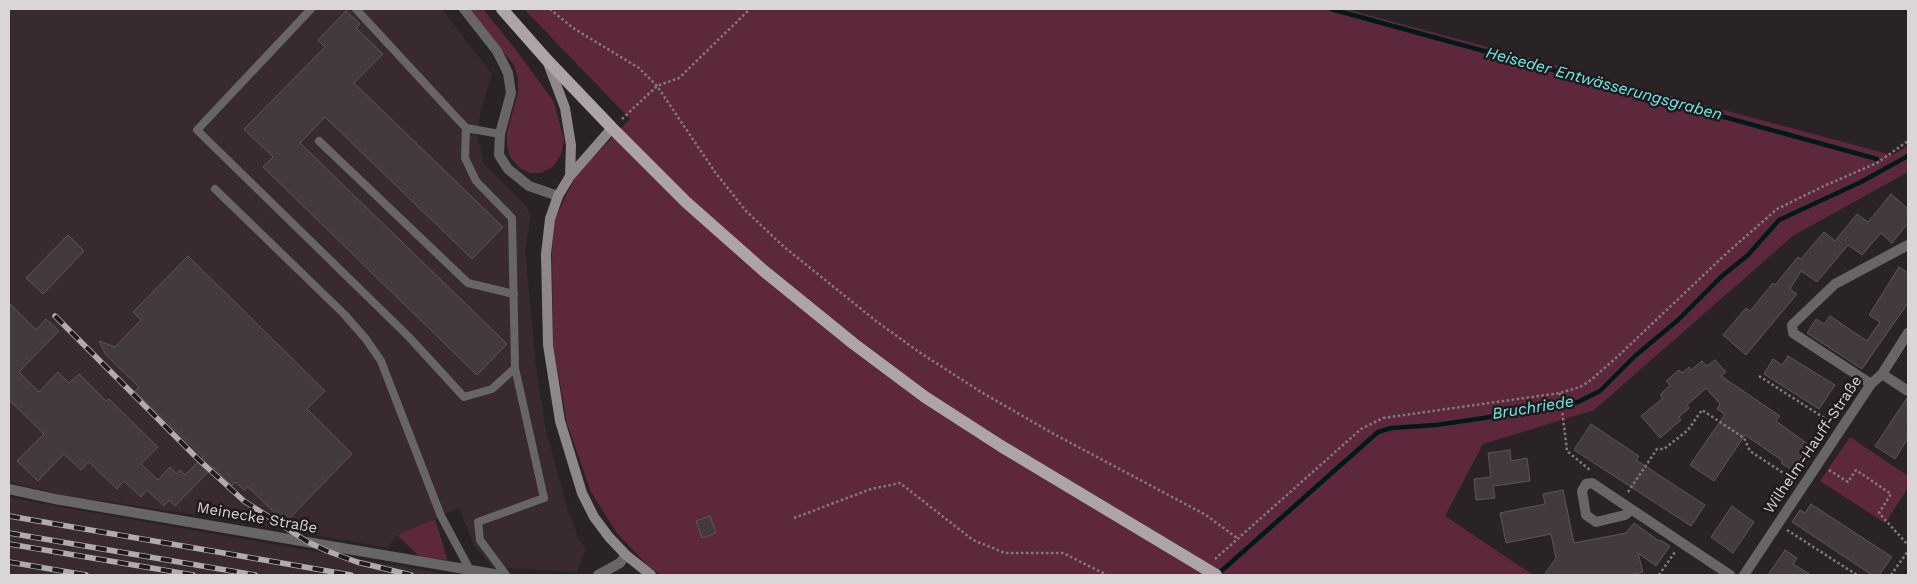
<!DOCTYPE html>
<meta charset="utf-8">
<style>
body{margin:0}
#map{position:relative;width:1917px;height:584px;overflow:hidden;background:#2a2325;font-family:"Work Sans",sans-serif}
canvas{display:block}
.frame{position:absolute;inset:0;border:10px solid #dad5d6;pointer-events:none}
</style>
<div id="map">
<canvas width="1917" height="584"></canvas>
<div class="frame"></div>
</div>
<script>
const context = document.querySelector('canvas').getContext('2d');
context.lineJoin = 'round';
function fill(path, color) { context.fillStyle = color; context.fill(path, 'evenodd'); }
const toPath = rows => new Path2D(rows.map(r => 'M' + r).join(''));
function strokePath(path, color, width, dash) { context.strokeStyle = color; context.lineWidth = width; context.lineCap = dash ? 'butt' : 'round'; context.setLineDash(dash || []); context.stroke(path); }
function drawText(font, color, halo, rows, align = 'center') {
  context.font = font + ' "Work Sans",sans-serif'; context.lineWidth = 5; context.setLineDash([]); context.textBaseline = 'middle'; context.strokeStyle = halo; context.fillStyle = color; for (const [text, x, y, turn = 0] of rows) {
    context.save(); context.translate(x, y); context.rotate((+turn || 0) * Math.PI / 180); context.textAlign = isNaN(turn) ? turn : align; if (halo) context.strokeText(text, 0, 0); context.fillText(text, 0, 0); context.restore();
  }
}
const built = toPath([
 [9,9,442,9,492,74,480,113,477,139,481,147,483,163,524,204,531,215,525,249,536,368,546,431,566,503,578,538,586,548,577,572,492,567,474,545,459,508,397,535,388,548,218,518,63,495,9,482],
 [9,497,32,502,450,575,9,575]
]);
const green = toPath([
 [470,9,483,9,516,50,554,102,564,140,561,154,554,166,541,173,530,173,520,168,510,157,507,146,507,133,518,92,518,78,514,65],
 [524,9,1345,9,1892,155,1908,146,1908,172,1794,235,1594,410,1483,444,1445,516,1533,575,662,575,649,567,617,533,591,492,567,423,553,343,552,254,554,221,576,175,630,119],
 [1850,437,1908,476,1908,488,1885,523,1820,481],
 [435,519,446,555,447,560,419,556,397,535]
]);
const stream = toPath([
 [1331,9,1877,159],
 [1218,574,1378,432,1391,428,1436,425,1484,418,1578,402,1600,391,1635,356,1678,320,1722,276,1748,255,1779,220,1861,182,1908,156]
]);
const building = toPath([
 [346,11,360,24,356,28,383,54,354,83,503,227,472,259,325,117,300,143,507,344,477,375,263,167,273,157,244,129,325,47,318,40,346,11],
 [1891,194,1908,209,1908,223,1892,243,1881,233,1862,255,1848,245,1817,282,1801,271,1790,289,1797,294,1746,355,1723,335,1746,308,1750,311,1773,283,1775,285,1798,257,1801,259,1824,232,1835,241,1857,214,1868,222,1891,194],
 [68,235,84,251,43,294,26,278,68,235],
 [188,256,325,391,307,409,352,454,285,523,248,487,244,490,235,482,232,486,213,467,175,506,169,500,164,506,147,490,141,497,124,481,117,489,89,462,81,470,64,454,38,481,17,461,44,434,9,400,9,303,36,330,46,319,59,331,19,372,39,392,58,372,69,383,79,374,106,401,109,399,158,447,141,464,158,480,170,467,177,474,180,470,185,475,203,457,135,391,139,387,106,355,99,341,115,347,141,320,133,312,188,256],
 [1899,267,1908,273,1908,303,1862,369,1807,333,1816,319,1824,324,1830,316,1867,341,1880,322,1869,315,1899,267],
 [1788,356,1835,385,1819,409,1764,374,1773,359,1782,365,1788,356],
 [1715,360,1726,372,1721,376,1780,416,1776,421,1809,445,1792,470,1781,463,1783,461,1745,435,1714,481,1690,465,1725,414,1717,409,1720,404,1706,388,1687,405,1689,408,1679,417,1681,420,1660,438,1641,416,1663,398,1660,395,1670,385,1666,381,1679,370,1682,373,1689,367,1691,370,1702,361,1707,366,1715,360],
 [1907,398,1908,438,1895,459,1875,446,1907,398],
 [1591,424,1639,456,1636,460,1705,505,1691,526,1574,450,1591,424],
 [1510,450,1511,461,1527,458,1530,481,1493,486,1495,498,1476,500,1474,479,1491,477,1488,453,1510,450],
 [1563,490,1574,543,1626,533,1634,523,1659,541,1660,540,1670,546,1656,566,1638,553,1643,572,1630,575,1544,575,1556,558,1551,534,1506,543,1500,513,1545,504,1543,494,1563,490],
 [1811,504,1892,557,1879,575,1872,575,1792,522,1800,510,1805,513,1811,504],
 [1732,506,1754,522,1733,553,1711,537,1732,506],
 [710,516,716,533,702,538,696,521,710,516],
 [1785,550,1797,558,1793,564,1811,575,1768,575,1785,550]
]);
const path = toPath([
 [550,9,573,28,639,68,657,86,715,172,746,211,783,246,876,321,919,352,981,392,1052,433,1206,515,1237,538],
 [622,119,657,86,679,78,750,9],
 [1759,376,1832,423],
 [1560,393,1567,451,1591,471],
 [1829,470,1848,482,1856,470,1891,494,1879,513,1908,545],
 [1628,492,1657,449,1664,449,1688,430,1702,410,1744,438,1750,451,1794,480],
 [794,518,871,489,900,483,973,540,1005,553,1063,553,1107,575],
 [1787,530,1857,575],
 [1215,559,1361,429,1383,418,1560,393,1580,387,1591,380,1617,357,1728,252,1777,209,1826,185,1877,163,1908,141],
 [1659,575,1675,552],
 [1891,575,1908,551]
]);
const lane = toPath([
 [311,9,197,130,409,337,464,397,492,389,515,368,512,218,476,181,465,158,466,128],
 [356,9,466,128,500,134],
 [319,141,468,283,514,294],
 [215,189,344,314,366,339,381,361,441,516,470,570],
 [506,575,480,540,478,522,544,498,515,368]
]);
const street = toPath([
 [464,9,497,51,508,73,511,93,500,134,499,155,508,169,529,186,558,196],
 [1882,374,1908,391],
 [1871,384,1793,333,1792,325,1835,284,1908,245],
 [9,489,55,499,500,575],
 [1631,510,1625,515,1596,522,1586,515,1582,491,1586,484,1592,483,1730,575],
 [598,575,620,563,626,555],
 [1744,575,1871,384,1882,374,1908,333]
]);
const secondary = toPath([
 [548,63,565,108,571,145,570,176],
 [612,128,570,176,558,196,550,219,546,254,548,345,560,421,582,493,594,517,609,537,626,555,651,575]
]);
const primary = toPath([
 [502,9,547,60,612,128,686,202,764,271,854,344,925,397,1001,446,1216,575]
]);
const rail = toPath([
 [55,316,198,459,244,501,308,542,327,551,357,562,411,575],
 [9,516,351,575],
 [9,533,255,575],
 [9,544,193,575],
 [9,562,86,575]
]);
const streetNames = [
 ["Wilhelm-Hauff-Straße",1813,445,-56],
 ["Meinecke Straße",257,518,10]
];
const waterNames = [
 ["Heiseder Entwässerungsgraben",1604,84,15],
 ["Bruchriede",1533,408,-9]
];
fill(built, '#382a2e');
fill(green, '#5e283c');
strokePath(stream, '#001a1a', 4.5);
fill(building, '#423a3c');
strokePath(building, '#5d5557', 1);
strokePath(path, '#807a7b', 2.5, [2.5, 2.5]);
strokePath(lane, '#686566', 8);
strokePath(street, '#686566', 10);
strokePath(secondary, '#8e888a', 10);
strokePath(primary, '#aca4a6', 12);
strokePath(rail, '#b0abac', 5.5);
strokePath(rail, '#211a1c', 4, [11]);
drawText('15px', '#dad5d6', '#211a1c', streetNames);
drawText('italic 16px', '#6bede9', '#211a1c', waterNames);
</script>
